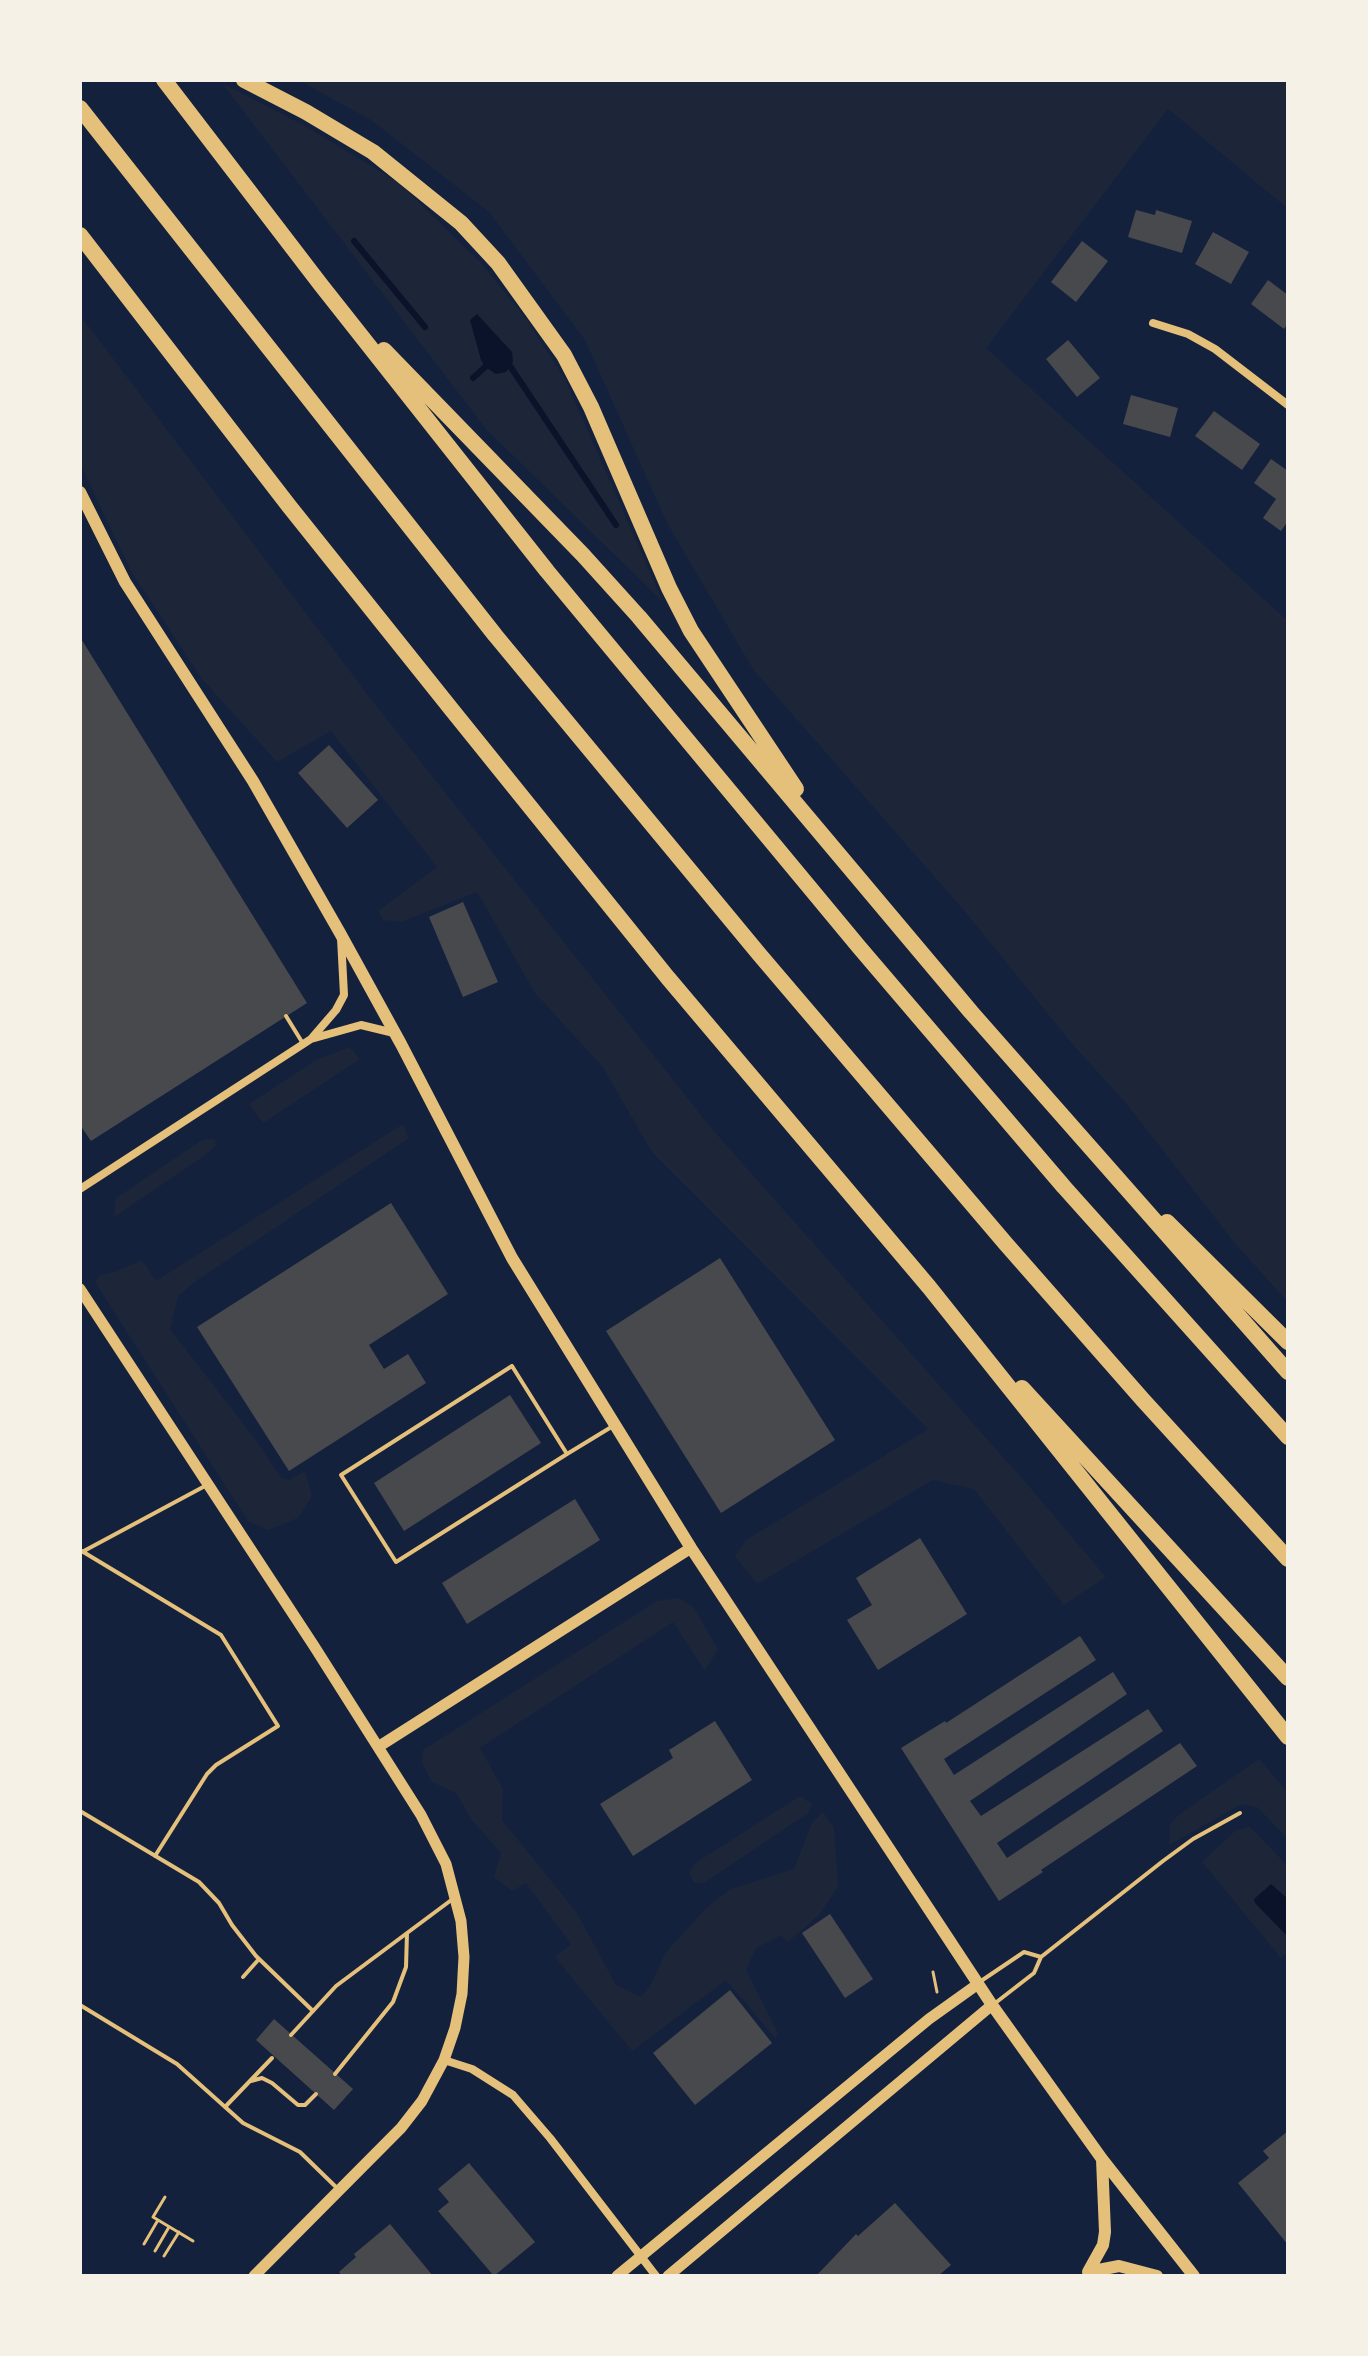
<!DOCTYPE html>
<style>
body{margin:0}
#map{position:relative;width:1368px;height:2356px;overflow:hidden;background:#14213d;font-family:"Source Sans 3",sans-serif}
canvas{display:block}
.frame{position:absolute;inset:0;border:82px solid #f6f1e7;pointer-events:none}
</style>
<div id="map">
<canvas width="1368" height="2356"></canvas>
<div class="frame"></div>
</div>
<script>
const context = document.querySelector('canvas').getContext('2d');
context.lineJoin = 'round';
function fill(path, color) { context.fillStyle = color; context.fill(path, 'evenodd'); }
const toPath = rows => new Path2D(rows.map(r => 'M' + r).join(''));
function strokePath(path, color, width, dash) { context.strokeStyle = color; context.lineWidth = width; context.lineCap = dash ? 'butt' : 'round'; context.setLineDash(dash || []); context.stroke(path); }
const green = toPath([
 [298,80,1288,80,1288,209,1168,109,986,348,1288,621,1288,1302,1237,1246,1126,1103,1074,1046,967,914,753,669,667,523,585,340,489,212,371,120],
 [222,83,307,127,399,183,481,263,526,319,565,379,663,602,486,429],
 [80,315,374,703,712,1129,1026,1483,1106,1577,1064,1605,974,1489,933,1480,757,1584,735,1556,746,1540,928,1429,652,1152,602,1066,535,993,477,892,401,922,383,920,378,911,437,867,331,731,277,762,202,679,131,571,80,464],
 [350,1047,360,1059,263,1123,249,1104,316,1060],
 [403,1124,409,1138,196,1281,178,1296,170,1329,258,1443,281,1478,289,1480,305,1471,312,1496,298,1518,268,1530,248,1521,95,1282,100,1275,115,1272,142,1260,156,1281],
 [215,1139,216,1146,204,1156,114,1217,116,1198,202,1140],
 [679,1598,694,1608,718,1649,705,1671,673,1622,480,1748,503,1789,502,1820,577,1913,616,1985,641,1997,649,1988,666,1952,707,1907,731,1889,794,1869,812,1823,823,1812,834,1828,838,1887,819,1915,788,1942,781,1935,756,1948,746,1970,778,2033,775,2038,726,1980,632,2051,555,1957,571,1944,526,1883,512,1891,494,1877,501,1853,472,1820,456,1793,432,1782,422,1762,423,1750,657,1601],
 [1259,1759,1288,1793,1288,1839,1257,1807,1242,1804,1169,1845,1170,1824,1180,1814],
 [800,1796,812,1804,808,1813,704,1883,694,1883,689,1873,694,1864],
 [1250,1827,1288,1866,1288,1952,1281,1958,1202,1862,1236,1830]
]);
const water = toPath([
 [477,314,512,352,513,362,506,372,496,374,485,367,481,360,470,320],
 [1271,1884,1288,1899,1288,1937,1255,1903,1254,1899]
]);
const stream = toPath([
 [354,241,425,327],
 [510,366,616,525],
 [473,378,485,367]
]);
const building = toPath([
 [1136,210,1155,215,1156,210,1192,221,1182,253,1128,237],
 [1213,232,1249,252,1231,284,1195,264],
 [1082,241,1108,261,1076,302,1051,282],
 [1268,280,1288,295,1288,323,1284,329,1251,304],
 [1068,340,1100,378,1077,397,1046,359],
 [1131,395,1178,408,1170,437,1123,424],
 [1214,411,1260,444,1242,470,1195,436],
 [1271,459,1288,471,1288,521,1281,531,1263,518,1276,499,1254,483],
 [80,637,307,1003,91,1141,80,1125],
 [329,745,378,800,347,828,298,773],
 [463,902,498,982,463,997,429,917],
 [391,1203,448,1294,369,1345,384,1369,408,1354,426,1383,289,1471,197,1327],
 [720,1258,835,1440,721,1513,606,1331],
 [510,1395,541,1443,404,1531,374,1483],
 [575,1499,600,1540,467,1624,442,1583],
 [920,1538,967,1614,878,1670,847,1620,872,1605,856,1578],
 [1080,1636,1096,1660,944,1759,954,1775,1113,1672,1127,1694,970,1801,981,1816,1148,1709,1163,1731,997,1843,1007,1858,1180,1743,1197,1766,1041,1870,1043,1872,999,1901,901,1748,945,1721,946,1723],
 [715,1721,752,1780,633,1856,600,1804,673,1758,669,1750],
 [830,1914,873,1979,845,1998,802,1933],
 [730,1990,772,2043,695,2105,653,2053],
 [274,2019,353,2089,334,2110,256,2040],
 [1288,2131,1288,2245,1238,2183,1269,2158,1263,2151],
 [469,2163,535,2242,494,2276,438,2211,449,2202,438,2189],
 [895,2203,951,2265,938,2276,816,2276,856,2234,858,2236],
 [390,2224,433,2276,342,2276,339,2272,356,2257,354,2254]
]);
const path = toPath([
 [933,1972,937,1992],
 [165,2197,153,2217,193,2241],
 [144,2244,158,2220],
 [155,2251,169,2227],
 [164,2256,179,2232]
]);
const service = toPath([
 [286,1016,302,1042],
 [512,1366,567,1454,396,1562,341,1475,512,1366],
 [567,1454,613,1426],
 [80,1550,221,1635,278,1726,216,1765,207,1774,155,1856],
 [82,1552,205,1486],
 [80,1811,199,1882,219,1903,232,1925,256,1956,313,2011],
 [243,1977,259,1959],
 [981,1981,1024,1952,1041,1957],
 [994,2004,1034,1973,1041,1957,1163,1861,1193,1839,1240,1813],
 [80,2005,177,2064,243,2123,300,2152,337,2188],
 [291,2035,336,1986,454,1898],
 [335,2074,393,2002,406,1967,407,1933],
 [251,2081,262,2078,272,2083,298,2105,305,2105,316,2094],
 [225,2107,272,2058]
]);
const minor = toPath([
 [1153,323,1188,334,1215,349,1288,405],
 [311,1039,361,1025,394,1033],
 [80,1189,311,1039,336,1010,344,995,341,938],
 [444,2060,472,2069,513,2095,550,2138,656,2276]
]);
const tertiary = toPath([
 [80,1289,314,1646,421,1815,446,1864,461,1921,464,1957,462,1994,455,2028,444,2060,422,2101,401,2128,254,2276],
 [378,1747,691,1548],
 [617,2276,929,2019,978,1984],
 [668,2276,992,2005]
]);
const secondary = toPath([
 [80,492,125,582,253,781,340,933,401,1044,512,1258,691,1548,992,2005,1102,2159,1194,2276],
 [1088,2272,1103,2245,1105,2232,1102,2159],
 [1088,2272,1119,2266,1157,2276]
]);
const motorway = toPath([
 [164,80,321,285,547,571,859,947,1064,1187,1288,1437],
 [244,80,306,112,373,152,461,223,498,263,564,355,591,407,669,588,691,631,796,789],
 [80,108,495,635,759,954,1006,1244,1143,1400,1288,1559],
 [80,235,289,506,452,710,668,978,929,1287,1288,1737],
 [384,350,583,555,639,617,971,1012,1288,1372],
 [1167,1222,1288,1342],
 [1022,1388,1288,1678]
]);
fill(green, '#1d2539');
fill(water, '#0b132b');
strokePath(stream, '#0b132b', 6);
fill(building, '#48494c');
strokePath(path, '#e5c07b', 3);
strokePath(service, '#e5c07b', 4);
strokePath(minor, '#e5c07b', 8);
strokePath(tertiary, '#e5c07b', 11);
strokePath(secondary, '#e5c07b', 12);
strokePath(motorway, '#e5c07b', 16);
</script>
